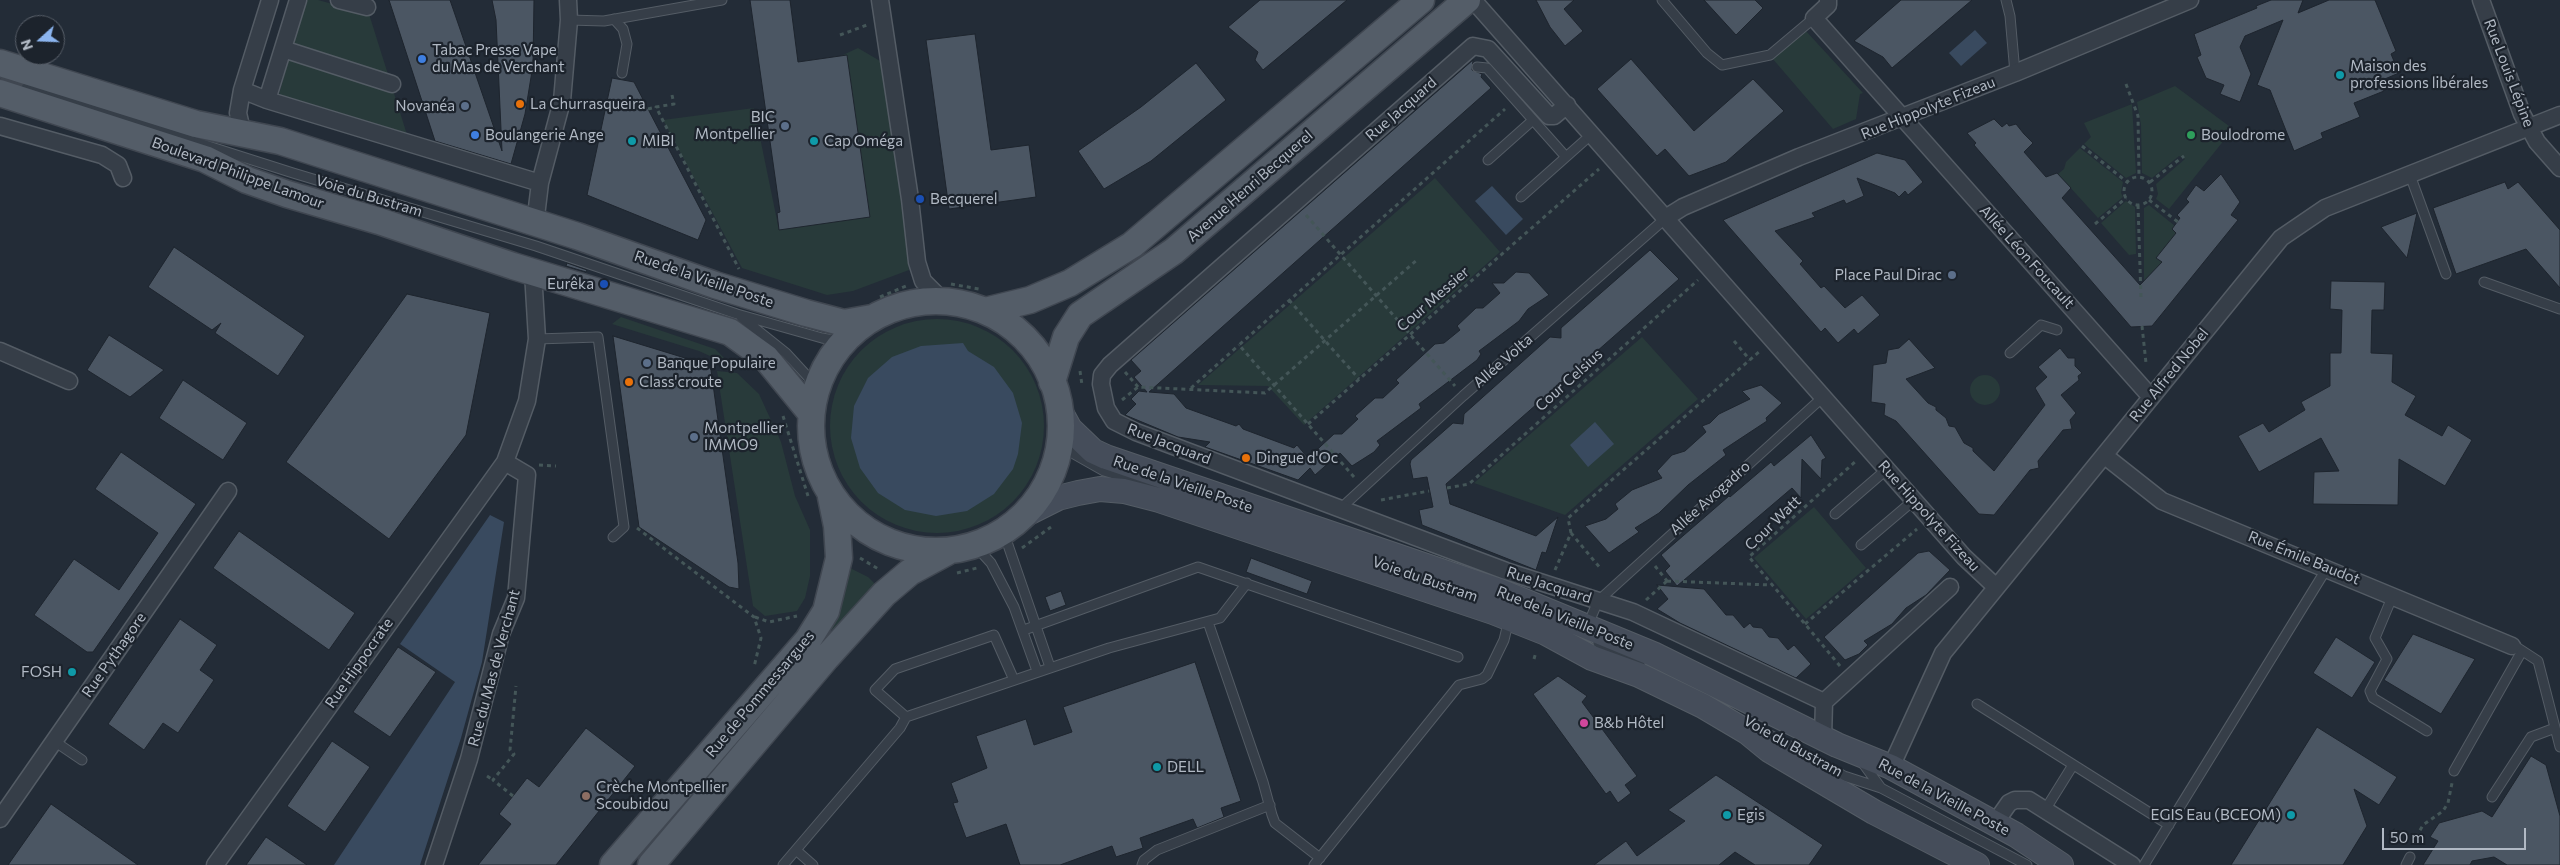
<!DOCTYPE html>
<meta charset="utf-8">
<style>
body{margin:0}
#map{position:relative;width:2560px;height:865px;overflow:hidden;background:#232c37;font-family:Commissioner,sans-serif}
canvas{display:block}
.north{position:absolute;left:15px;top:15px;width:50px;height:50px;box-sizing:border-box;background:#1c232c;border:1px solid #585f69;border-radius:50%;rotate:250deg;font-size:14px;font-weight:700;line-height:20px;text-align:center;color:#b1b9c4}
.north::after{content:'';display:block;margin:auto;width:18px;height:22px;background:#8bb4ee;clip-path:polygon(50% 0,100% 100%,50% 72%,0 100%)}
.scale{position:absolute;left:2382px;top:828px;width:144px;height:22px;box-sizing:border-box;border:2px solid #b1b9c4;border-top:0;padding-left:6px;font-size:15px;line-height:18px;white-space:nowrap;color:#b1b9c4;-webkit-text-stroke:4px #1c232c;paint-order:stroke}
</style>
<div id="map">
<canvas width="2560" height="865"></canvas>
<div class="north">N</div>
<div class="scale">50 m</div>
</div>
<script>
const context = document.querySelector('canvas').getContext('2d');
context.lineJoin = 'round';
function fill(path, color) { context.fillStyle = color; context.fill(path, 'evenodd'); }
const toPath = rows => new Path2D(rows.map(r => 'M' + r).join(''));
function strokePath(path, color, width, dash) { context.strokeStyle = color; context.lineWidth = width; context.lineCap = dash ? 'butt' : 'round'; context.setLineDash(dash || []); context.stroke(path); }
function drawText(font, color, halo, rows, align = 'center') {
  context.font = font + ' Commissioner,sans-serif'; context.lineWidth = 4.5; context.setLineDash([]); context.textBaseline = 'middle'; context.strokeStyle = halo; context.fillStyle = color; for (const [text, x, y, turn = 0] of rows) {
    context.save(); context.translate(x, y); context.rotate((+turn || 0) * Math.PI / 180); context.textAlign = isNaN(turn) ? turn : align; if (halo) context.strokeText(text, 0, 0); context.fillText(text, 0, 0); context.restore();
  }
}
const green = toPath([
 [305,0,318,0,369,14,409,141,278,98],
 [1805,30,1863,93,1860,94,1856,119,1833,129,1772,58],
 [858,48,892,68,909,270,853,291,827,295,742,268,663,120,754,108,779,230,847,55,843,55],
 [2175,86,2233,129,2169,209,2156,199,2158,194,2156,184,2185,159,2179,156,2152,178,2142,173,2141,125,2137,102],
 [2132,104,2136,173,2126,178,2084,144,2091,137,2084,123],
 [2080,148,2123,182,2121,193,2123,197,2098,218,2058,174,2064,169,2066,162],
 [1435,178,1500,252,1304,425,1268,386,1198,385],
 [2126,201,2135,207,2136,254,2129,255,2101,223],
 [2149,205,2175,226,2172,229,2176,233,2162,262,2150,275,2144,287,2144,208],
 [621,317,715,349,732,366,699,351,612,324],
 '830 426a107 107 0 1 1 214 0a107 107 0 1 1-214 0Z',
 [1642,337,1698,399,1565,515,1474,483],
 [717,371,737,373,759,394,781,442,795,496,810,530,810,576,805,598,797,611,765,616,753,606],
 '1970 390a15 15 0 1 1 30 0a15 15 0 1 1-30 0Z',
 [1814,507,1866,568,1806,619,1754,558],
 [850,568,868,577,876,585,835,632,828,627]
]);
const water = toPath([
 [1975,30,1987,43,1961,66,1949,53],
 [1492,186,1523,219,1506,235,1475,201],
 [963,343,968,351,994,367,1013,393,1022,423,1018,454,1013,469,994,494,967,511,936,516,905,510,878,493,860,468,851,438,854,406,868,378,892,357,921,346],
 [1595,422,1614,444,1588,467,1570,445],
 [490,515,504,522,482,662,461,738,420,865,334,865,455,682,400,644]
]);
const building = toPath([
 [389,0,450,0,502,151,496,20,492,0,534,0,533,65,525,114,511,164,435,141,389,0],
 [750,0,790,0,798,62,847,55,870,217,779,230,777,213,780,212,750,0],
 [1260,0,1347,0,1263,70,1255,60,1258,52,1228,27,1260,0],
 [1536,0,1574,0,1564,9,1583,31,1565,46,1550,27,1536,0],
 [1704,0,1755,0,1763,8,1736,35,1704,0],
 [1901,0,1972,0,1892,68,1883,57,1854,41,1901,0],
 [2271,0,2303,0,2298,13,2329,0,2375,0,2396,51,2391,54,2399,73,2380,81,2384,91,2354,103,2360,117,2321,133,2323,138,2294,151,2270,90,2257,85,2283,20,2245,36,2240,47,2251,74,2240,102,2220,94,2224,85,2206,78,2197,57,2201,55,2194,34,2257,8,2256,6,2271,0],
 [975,34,991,150,1029,145,1036,197,949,209,926,40,975,34],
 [1631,59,1694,131,1753,79,1784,111,1726,162,1689,176,1665,149,1657,156,1597,89,1631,59],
 [1473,60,1472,70,1482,74,1481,77,1491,88,1149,392,1174,394,1186,408,1236,426,1239,424,1243,429,1294,448,1297,445,1308,458,1334,434,1342,434,1358,419,1355,416,1375,398,1383,398,1399,383,1396,380,1435,344,1444,343,1460,330,1457,326,1476,308,1483,308,1500,293,1492,283,1504,283,1516,272,1529,273,1549,295,1528,309,1519,321,1479,351,1481,354,1477,360,1419,404,1421,408,1377,441,1380,445,1374,452,1352,466,1340,453,1315,475,1310,468,1298,480,1205,447,1210,442,1178,437,1125,415,1136,404,1131,399,1139,391,1147,392,1134,377,1141,371,1131,360,1473,60],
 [1196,63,1226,100,1151,161,1104,189,1078,151,1141,107,1196,63],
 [612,78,634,82,648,109,706,220,698,240,587,195,612,78],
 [1994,119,2002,127,2007,123,2009,126,2016,124,2024,134,2033,143,2024,152,2046,177,2057,173,2071,188,2062,198,2140,285,2162,262,2156,258,2176,233,2172,229,2180,218,2177,215,2189,202,2186,199,2196,185,2204,191,2221,174,2240,202,2231,215,2238,220,2152,326,2131,327,1974,145,1976,143,1967,133,1994,119],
 [1877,153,1905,160,1923,182,1908,195,1905,191,1899,197,1895,193,1857,178,1864,196,1846,204,1844,200,1812,213,1815,217,1775,231,1803,261,1800,264,1821,288,1824,286,1845,308,1862,295,1880,315,1858,334,1854,329,1838,343,1825,328,1821,332,1723,220,1877,153],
 [2505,182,2508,189,2518,182,2560,230,2560,288,2526,249,2456,274,2433,208,2505,182],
 [2417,213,2407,258,2381,227,2417,213],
 [174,247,305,336,278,376,215,333,221,323,212,330,148,287,174,247],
 [1650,250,1679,279,1446,484,1450,504,1536,536,1558,517,1546,553,1542,552,1536,570,1422,525,1419,510,1433,507,1427,477,1413,479,1410,464,1411,460,1453,423,1463,424,1464,414,1550,337,1561,338,1561,328,1650,250],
 [567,263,587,270,586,272,566,266,567,263],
 [2331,281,2385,282,2384,310,2372,310,2371,353,2393,354,2392,382,2416,396,2405,415,2442,436,2448,425,2472,440,2445,486,2399,459,2398,505,2313,504,2314,472,2339,471,2321,438,2259,472,2238,436,2263,423,2269,432,2305,410,2301,402,2330,386,2330,353,2341,353,2342,310,2330,309,2331,281],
 [407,294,490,313,466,435,389,539,286,462,407,294],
 [109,335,164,370,130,397,87,370,109,335],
 [613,336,708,365,711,370,738,563,739,589,729,587,639,527,613,336],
 [1909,339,1935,368,1906,379,1928,403,1936,407,1936,410,1946,418,1949,426,1955,427,1964,443,1973,448,1973,451,1994,471,2045,405,2035,388,2047,377,2038,367,2060,348,2068,358,2075,358,2075,366,2082,373,2078,376,2079,380,2061,395,2076,413,2070,420,2072,429,2063,430,2038,461,2039,468,2030,470,1994,515,1979,514,1896,421,1884,415,1885,404,1871,402,1873,365,1886,363,1888,350,1899,348,1909,339],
 [183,380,247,423,223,460,159,418,183,380],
 [1761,385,1782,403,1766,418,1767,421,1723,450,1726,455,1688,485,1659,513,1635,528,1639,532,1609,553,1585,526,1606,519,1618,509,1615,504,1632,490,1662,478,1657,471,1672,455,1685,451,1706,432,1702,426,1710,423,1719,414,1750,399,1742,391,1761,385],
 [1811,435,1826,458,1822,460,1821,479,1802,459,1801,498,1792,488,1677,586,1665,571,1670,566,1661,555,1729,496,1730,497,1771,462,1774,466,1811,435],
 [121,452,196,504,93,652,87,652,34,615,74,559,119,590,158,533,95,489,121,452],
 [239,531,355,613,329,650,213,568,239,531],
 [1929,551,1950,570,1926,595,1906,608,1892,624,1864,641,1868,645,1859,654,1845,660,1824,637,1918,553,1929,551],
 [1251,558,1312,581,1307,594,1246,572,1251,558],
 [1657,585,1704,589,1726,615,1733,615,1744,628,1750,623,1753,627,1762,628,1769,637,1778,638,1788,650,1794,645,1811,664,1796,678,1680,623,1657,609,1668,599,1657,585],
 [1061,591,1066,605,1050,611,1045,597,1061,591],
 [180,619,217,645,200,670,214,680,178,733,163,723,144,750,108,724,180,619],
 [2413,634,2475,659,2441,714,2384,680,2413,634],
 [2336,637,2375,662,2352,698,2313,673,2336,637],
 [398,647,436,672,390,737,353,712,398,647],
 [1195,662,1241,801,1221,808,1224,817,1197,828,1193,819,1140,838,1143,848,1116,857,1112,846,1060,865,1020,865,1006,824,966,838,953,803,958,802,951,783,987,768,976,736,1026,719,1034,745,1072,732,1063,707,1195,662],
 [1558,676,1587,696,1582,702,1637,776,1625,785,1631,793,1618,803,1610,791,1606,794,1533,694,1558,676],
 [2317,727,2397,777,2379,805,2354,789,2367,826,2343,865,2231,865,2317,727],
 [586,728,635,766,556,865,478,865,511,824,499,814,527,778,539,787,586,728],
 [332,741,370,767,325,832,287,806,332,741],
 [2531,756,2546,765,2560,816,2560,865,2507,865,2494,857,2472,861,2470,865,2423,865,2438,841,2430,837,2439,823,2482,811,2492,817,2531,756],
 [1716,775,1823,845,1809,865,1755,865,1735,852,1719,865,1594,865,1626,841,1637,856,1685,821,1668,810,1716,775],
 [51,804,138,865,8,865,51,804],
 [266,837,307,865,246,865,266,837]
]);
const path = toPath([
 [840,35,867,25],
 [2126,84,2138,116,2139,177],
 [672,95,674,104,656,107,739,269],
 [648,109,656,107],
 [2082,146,2127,182],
 '2124 191a14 14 0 1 1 28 0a14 14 0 1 1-28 0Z',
 [2150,182,2184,156],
 [2149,200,2178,222],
 [2138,205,2141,298],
 [1306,215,1455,386],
 [2095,224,2126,198],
 [951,284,979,289],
 [880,297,906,286],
 [1289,300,1359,379],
 [2142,326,2146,363],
 [1734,341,1750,360],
 [1080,371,1082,385],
 [1125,372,1138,387],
 [1191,388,1239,345],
 [1122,400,1138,387,1265,393,1418,259],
 [783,416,808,496],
 [1308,424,1599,169],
 [539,465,556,466],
 [1354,477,1239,345,1505,109],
 [1447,488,1469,484,1698,280],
 [1381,500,1429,491],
 [637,528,754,617,761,638,754,667],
 [1571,533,1568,518,1760,351],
 [1022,548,1051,527],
 [860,558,880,570],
 [1655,566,1667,581],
 [1555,570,1571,533,1601,569],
 [957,573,977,568],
 [1667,581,1771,585],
 [1646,600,1667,581],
 [755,617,769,622,797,616],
 [1805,624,1917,529],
 [1534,659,1536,652],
 [1840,666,1749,557,1856,461],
 [487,776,493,780],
 [513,796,493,780,514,754,510,750,516,686],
 [2412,844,2423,825,2443,811,2448,803,2452,783]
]);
const lane = toPath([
 [1662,0,1707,53,1722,65,1770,55,1814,18],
 [2006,0,2010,16,2015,73],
 [614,19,623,29,627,44,622,73],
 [569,20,604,21,722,0],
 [1477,67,1487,68,1566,157,1593,133],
 [26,88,293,173,536,246,737,314,822,338,844,342],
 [1488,160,1533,120],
 [2410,175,2446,274],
 [1521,197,1566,157],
 [2484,282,2560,309],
 [741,317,786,353,809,378,816,390],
 [537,339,598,337,624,527,613,537],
 [2010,353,2041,325,2057,330],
 [1060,439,1074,454,1104,471,1170,491],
 [1341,508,1463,396,1667,217],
 [1835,514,1887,469],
 [1011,527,1007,542,1050,667],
 [1861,545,1914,500],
 [970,547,980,551,991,563,1014,607,1037,671],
 [2393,595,2375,638,2387,659,2370,691,2373,698,2427,731],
 [1208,622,1263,782,1272,815,1275,823,1320,858],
 [1587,627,1598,601,1823,397],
 [1024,630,1198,567,1458,657],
 [1598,643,1640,664],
 [2518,648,2538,661,2560,747],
 [1014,680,994,635,895,669,875,690,906,717,1109,648,1220,618,1247,583],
 [1977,704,2169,825],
 [1761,730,1844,776,1881,788,2027,865],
 [54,741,82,760],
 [1862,762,1881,788],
 [2454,771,2522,651],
 [2492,797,2531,737,2555,728],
 [2045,810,2073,765],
 [796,850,813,865],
 [783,865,900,728,906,717],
 [1142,865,1144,860,1157,850,1270,805],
 [1314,865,1459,685,1482,679,1487,675,1504,640,1509,619],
 [2144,865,2327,568],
 [2406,865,2410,857]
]);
const street = toPath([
 [339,0,367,7],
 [880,0,910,199,917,262,923,281,943,301],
 [1473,0,1964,557,1996,587],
 [1828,0,1828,5,1814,18,2150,396],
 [2481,0,2522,114,2537,142,2560,168],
 [283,49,392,84],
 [242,90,267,100,540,183],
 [267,100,298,0],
 [1567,105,1554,116,1549,116,1488,49,1473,46,1110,365,1102,375,1101,384,1106,408,1114,421,1136,432,1506,571,1633,612,1824,702,1823,738],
 [0,126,102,155,118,165,123,178],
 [243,135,238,113,242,90,270,0],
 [1667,217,1683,207,1799,157,2015,73,2190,0],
 [538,223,536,216,540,183,562,101,569,20,568,0],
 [0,351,69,381],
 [2105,456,2162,501,2512,646],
 [1824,702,1950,587],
 [1891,767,1943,653,2281,238,2325,208,2560,115],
 [0,819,228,491],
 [1995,823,2009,803,2015,800,2029,800,2132,865],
 [215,865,505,462],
 [434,865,469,759,501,634,516,598,527,475,505,462,527,401,537,339,533,272]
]);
const secondary = toPath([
 [1059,409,1070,429,1093,451,1106,457,1500,591,1653,654,1837,745,1891,767,2016,835,2061,865],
 [1024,515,1058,498,1078,493,1100,489,1124,491,1159,500,1493,612,1546,633,1592,658,1639,675,1703,706,1747,732,1769,750,1874,812,1977,865]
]);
const primary = toPath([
 [0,63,196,124,280,141,577,236,715,285,806,313,844,323,872,318],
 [0,93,205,159,247,180,287,194,379,221,513,266,730,332,766,358,811,413],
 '811 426a125 125 0 1 1 250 0a125 125 0 1 1-250 0Z',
 [985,311,1030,300,1070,283,1132,245,1421,0],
 [1052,382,1066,337,1080,315,1174,251,1467,0],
 [613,865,808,640,826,611,839,558,837,526,831,497],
 [651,865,826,658,884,594,910,572,947,552]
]);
const markers = [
 [422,59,5,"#3f7fe0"],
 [2340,75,5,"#0f9aa8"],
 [520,104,5,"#e8710a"],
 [465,106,5,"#5c6f8a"],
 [785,126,5,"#5c6f8a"],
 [475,135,5,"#3f7fe0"],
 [2191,135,5,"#2e9e5b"],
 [632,141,5,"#0f9aa8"],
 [814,141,5,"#0f9aa8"],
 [920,199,5,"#1a4fb4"],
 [1952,275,5,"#5c6f8a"],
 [604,284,5,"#1a4fb4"],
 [647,363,5,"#5c6f8a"],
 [629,382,5,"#e8710a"],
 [694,437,5,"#5c6f8a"],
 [1246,458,5,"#e8710a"],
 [72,672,5,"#0f9aa8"],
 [1584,723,5,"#d1479c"],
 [1157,767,5,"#0f9aa8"],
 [586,796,5,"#8d6e63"],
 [1727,815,5,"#0f9aa8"],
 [2291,815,5,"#0f9aa8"]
];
const poiNames = [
 ["Tabac Presse Vape",432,50],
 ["du Mas de Verchant",432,67],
 ["Maison des",2350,66],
 ["professions libérales",2350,83],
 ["La Churrasqueira",530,104],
 ["Novanéa",455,106,"right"],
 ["BIC",775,117,"right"],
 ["Montpellier",775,134,"right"],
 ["Boulangerie Ange",485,135],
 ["Boulodrome",2201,135],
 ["MIBI",642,141],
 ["Cap Oméga",824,141],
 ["Becquerel",930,199],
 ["Place Paul Dirac",1942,275,"right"],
 ["Eurêka",594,284,"right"],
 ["Banque Populaire",657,363],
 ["Class'croute",639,382],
 ["Montpellier",704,428],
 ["IMMO9",704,445],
 ["Dingue d'Oc",1256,458],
 ["FOSH",62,672,"right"],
 ["B&b Hôtel",1594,723],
 ["DELL",1167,767],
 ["Crèche Montpellier",596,787],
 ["Scoubidou",596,804],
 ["Egis",1737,815],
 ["EGIS Eau (BCEOM)",2281,815,"right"]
];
const streetNames = [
 ["Rue Louis Lépine",2509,73,69],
 ["Rue Hippolyte Fizeau",1928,108,-22],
 ["Rue Jacquard",1401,109,-41],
 ["Boulevard Philippe Lamour",238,173,20],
 ["Avenue Henri Becquerel",1250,186,-41],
 ["Voie du Bustram",369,196,17],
 ["Allée Léon Foucault",2027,257,48],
 ["Rue de la Vieille Poste",704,279,19],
 ["Cour Messier",1433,299,-41],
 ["Allée Volta",1503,361,-41],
 ["Rue Alfred Nobel",2169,375,-51],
 ["Cour Celsius",1569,380,-42],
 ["Rue Jacquard",1169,444,21],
 ["Rue de la Vieille Poste",1183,484,19],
 ["Allée Avogadro",1710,498,-42],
 ["Rue Hippolyte Fizeau",1929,516,48],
 ["Cour Watt",1773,523,-44],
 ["Rue Émile Baudot",2304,558,22],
 ["Voie du Bustram",1425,579,19],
 ["Rue Jacquard",1549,585,18],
 ["Rue de la Vieille Poste",1565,618,22],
 ["Rue Pythagore",114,655,-55],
 ["Rue Hippocrate",359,663,-55],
 ["Rue du Mas de Verchant",494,668,-75],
 ["Rue de Pommessargues",760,694,-50],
 ["Voie du Bustram",1793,746,29],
 ["Rue de la Vieille Poste",1944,797,28]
];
fill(green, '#283a3a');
fill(water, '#394a5f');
fill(building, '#4b5663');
strokePath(building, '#1e252e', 1);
strokePath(lane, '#545c65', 11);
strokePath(street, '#545c65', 19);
strokePath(secondary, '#545c65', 26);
strokePath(primary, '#404751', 29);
strokePath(path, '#445658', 3, [4, 4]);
strokePath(lane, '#363e48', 9);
strokePath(street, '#363e48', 16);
strokePath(secondary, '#454d5a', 24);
strokePath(primary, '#545d68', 26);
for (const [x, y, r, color] of markers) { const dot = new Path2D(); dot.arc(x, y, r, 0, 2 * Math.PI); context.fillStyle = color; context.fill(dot); strokePath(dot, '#1c232c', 2); }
drawText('15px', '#b1b9c4', '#1c232c', poiNames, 'left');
drawText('15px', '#b1b9c4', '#1c232c', streetNames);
</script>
